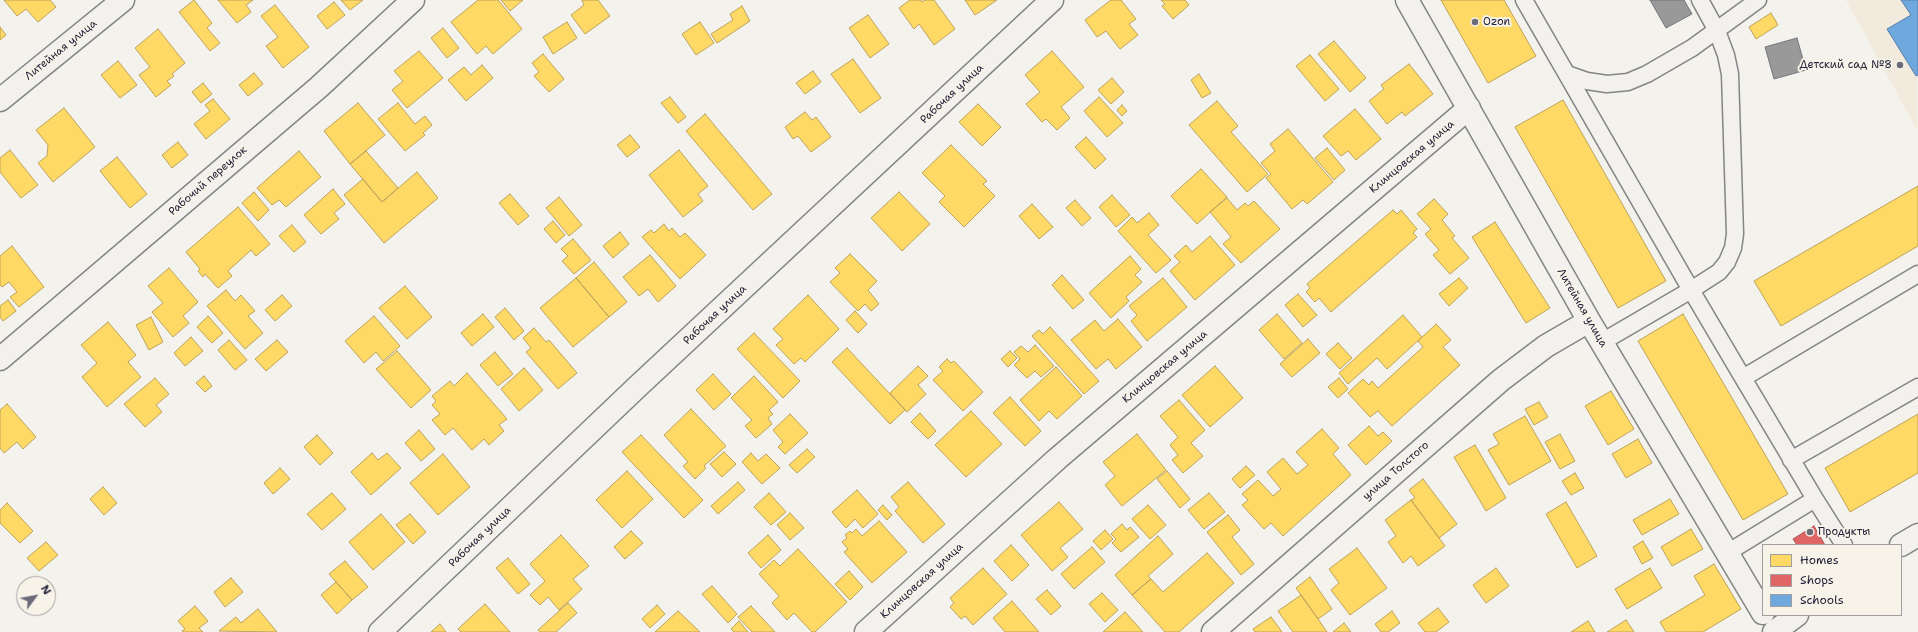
<!DOCTYPE html>
<meta charset="utf-8">
<style>
body{margin:0}
#map{position:relative;width:1918px;height:632px;overflow:hidden;background:#f4f2ec;font-family:"Shantell Sans",sans-serif}
canvas{display:block}
.legend{position:absolute;left:1762px;top:544px;width:140px;height:72px;box-sizing:border-box;background:#f7f3e8;border:1px solid #a29fa3;margin:0;padding:5px 7px;list-style:none;font-size:12px;color:#22223b}
.legend li{display:flex;align-items:center;gap:8px;height:20px}
.legend b{width:20px;border:1px solid #a29fa3}
.north{position:absolute;left:16px;top:576px;width:40px;height:40px;box-sizing:border-box;background:#f7f3e8;border:1px solid #a29fa3;border-radius:50%;rotate:58deg;font-size:11px;font-weight:700;line-height:16px;text-align:center;color:#22223b}
.north::after{content:'';display:block;margin:auto;width:14px;height:18px;background:#6c6b79;clip-path:polygon(50% 0,100% 100%,50% 72%,0 100%)}
</style>
<div id="map">
<canvas width="1918" height="632"></canvas>
<ul class="legend">
<li><b style="height:11px;background:#ffd966"></b>Homes</li>
<li><b style="height:11px;background:#e06666"></b>Shops</li>
<li><b style="height:11px;background:#6fa8dc"></b>Schools</li>
</ul>
<div class="north">N</div>
</div>
<script>
const context = document.querySelector('canvas').getContext('2d');
context.lineJoin = 'round';
function fill(path, color) { context.fillStyle = color; context.fill(path, 'evenodd'); }
const toPath = rows => new Path2D(rows.map(r => 'M' + r).join(''));
function strokePath(path, color, width, dash) { context.strokeStyle = color; context.lineWidth = width; context.lineCap = dash ? 'butt' : 'round'; context.setLineDash(dash || []); context.stroke(path); }
function drawText(font, color, halo, rows, align = 'center') {
  context.font = font + ' "Shantell Sans",sans-serif'; context.lineWidth = 4; context.setLineDash([]); context.textBaseline = 'middle'; context.strokeStyle = halo; context.fillStyle = color; for (const [text, x, y, turn = 0] of rows) {
    context.save(); context.translate(x, y); context.rotate((+turn || 0) * Math.PI / 180); context.textAlign = isNaN(turn) ? turn : align; if (halo) context.strokeText(text, 0, 0); context.fillText(text, 0, 0); context.restore();
  }
}
const built = toPath([
 [1846,0,1918,0,1917,130]
]);
const homes = toPath([
 [4,0,50,0,56,7,38,22,26,9,17,16,4,0],
 [194,0,212,23,207,28,220,43,210,51,179,12,194,0],
 [218,0,253,0,246,5,251,12,237,23,218,0],
 [341,0,363,0,350,10,341,0],
 [478,0,498,0,522,29,493,54,486,46,477,54,451,22,478,0],
 [501,0,523,0,510,11,501,0],
 [582,0,598,0,610,16,585,34,571,15,584,5,582,0],
 [910,0,921,0,922,2,925,0,934,0,955,29,934,45,919,24,914,29,899,8,910,0],
 [965,0,997,0,975,15,965,0],
 [1111,0,1121,0,1136,19,1129,24,1138,35,1120,49,1106,31,1097,37,1085,20,1111,0],
 [1161,0,1185,0,1189,5,1173,19,1162,6,1165,4,1161,0],
 [1441,0,1504,0,1536,56,1488,83,1441,0],
 [334,2,345,15,327,29,317,16,334,2],
 [275,5,309,47,283,68,266,46,278,37,261,16,275,5],
 [742,6,750,21,717,43,711,34,733,20,730,14,742,6],
 [1771,13,1778,25,1756,39,1749,27,1771,13],
 [868,15,889,44,870,58,849,28,868,15],
 [567,22,577,38,553,54,543,37,567,22],
 [700,22,714,43,696,55,682,34,700,22],
 [0,27,6,35,0,40,0,27],
 [443,28,459,48,447,58,431,38,443,28],
 [158,29,185,63,172,74,174,76,167,81,171,85,156,97,139,75,150,67,135,48,158,29],
 [1334,41,1366,78,1350,92,1318,54,1334,41],
 [419,51,443,78,407,108,392,90,403,81,394,71,419,51],
 [1052,51,1084,87,1061,107,1070,118,1057,130,1046,119,1042,122,1026,104,1040,92,1025,75,1052,51],
 [543,54,564,79,549,92,534,76,539,72,532,63,543,54],
 [1310,55,1339,89,1325,101,1296,66,1310,55],
 [853,59,881,98,860,113,831,74,853,59],
 [118,61,137,85,120,98,101,75,118,61],
 [1409,64,1433,94,1405,116,1402,112,1387,124,1369,101,1384,89,1381,85,1409,64],
 [482,65,493,78,466,101,448,80,464,67,471,75,482,65],
 [813,71,821,82,805,94,796,83,813,71],
 [254,73,263,84,248,96,239,85,254,73],
 [1199,74,1211,93,1202,98,1191,80,1199,74],
 [1112,78,1124,92,1111,104,1098,90,1112,78],
 [203,83,212,94,201,103,192,92,203,83],
 [670,97,686,117,678,123,661,103,670,97],
 [1099,97,1123,123,1107,137,1084,111,1099,97],
 [213,99,230,119,206,139,194,124,210,111,205,105,213,99],
 [1563,100,1666,281,1618,308,1515,127,1563,100],
 [1217,101,1238,126,1231,132,1268,174,1247,192,1189,125,1217,101],
 [358,103,385,135,350,164,324,131,358,103],
 [398,103,415,124,425,116,432,125,423,133,425,135,405,151,378,119,398,103],
 [978,104,1001,127,982,146,959,122,978,104],
 [1122,105,1127,111,1122,116,1117,110,1122,105],
 [64,108,95,147,53,182,38,163,47,156,48,145,36,130,64,108],
 [1355,109,1381,139,1356,160,1348,151,1341,156,1323,136,1355,109],
 [805,112,812,120,816,117,831,137,811,152,798,136,793,139,785,127,805,112],
 [705,114,772,194,753,210,686,131,705,114],
 [1288,129,1333,182,1307,204,1303,200,1292,209,1266,178,1271,174,1261,163,1275,151,1270,144,1288,129],
 [630,135,640,147,627,157,617,145,630,135],
 [1086,137,1106,159,1095,169,1075,147,1086,137],
 [178,142,188,155,172,168,162,155,178,142],
 [951,145,987,181,983,184,995,196,964,227,939,202,945,196,922,173,951,145],
 [1327,148,1345,170,1334,180,1315,158,1327,148],
 [10,150,38,185,21,198,0,172,0,158,10,150],
 [679,150,708,186,698,194,703,201,683,217,649,175,679,150],
 [299,151,321,177,286,207,279,200,272,205,257,188,299,151],
 [366,151,398,188,382,202,350,164,366,151],
 [117,157,147,194,130,208,100,171,117,157],
 [1201,169,1227,197,1197,224,1171,196,1201,169],
 [417,172,438,198,384,243,344,195,363,179,382,202,417,172],
 [1918,186,1918,246,1781,326,1754,281,1918,186],
 [333,189,345,204,334,213,339,219,321,234,304,215,333,189],
 [254,192,269,210,258,221,242,203,254,192],
 [899,192,930,224,902,251,871,218,899,192],
 [510,194,529,216,518,225,499,203,510,194],
 [1112,195,1130,215,1116,227,1099,207,1112,195],
 [559,197,582,225,569,236,546,208,559,197],
 [1227,198,1237,210,1245,203,1248,206,1254,201,1280,229,1241,263,1223,244,1231,237,1210,212,1227,198],
 [1434,199,1448,214,1442,220,1455,236,1452,238,1469,258,1450,274,1433,255,1439,250,1425,234,1431,229,1417,214,1434,199],
 [1075,200,1091,218,1082,226,1066,208,1075,200],
 [1032,204,1053,227,1039,239,1019,216,1032,204],
 [238,207,270,244,256,256,251,250,228,271,232,276,218,288,205,274,203,277,198,271,200,269,186,252,238,207],
 [1393,210,1397,214,1401,210,1417,229,1413,233,1417,237,1331,312,1319,298,1315,302,1306,292,1310,288,1307,284,1393,210],
 [1149,213,1159,225,1148,235,1171,260,1156,273,1118,231,1132,217,1137,223,1149,213],
 [553,221,565,235,556,243,544,229,553,221],
 [1495,222,1550,308,1526,323,1472,237,1495,222],
 [664,224,669,231,672,228,680,237,685,233,706,255,680,279,642,237,651,230,654,233,664,224],
 [292,225,306,242,294,252,279,236,292,225],
 [620,232,629,244,613,258,603,246,620,232],
 [1210,236,1235,265,1195,300,1170,271,1180,262,1174,256,1186,245,1192,252,1210,236],
 [573,239,591,260,574,274,562,261,568,256,561,249,573,239],
 [12,246,44,287,19,307,10,297,17,292,9,282,2,287,0,285,0,256,12,246],
 [850,254,877,281,868,290,879,304,871,311,865,304,858,311,830,282,840,273,835,268,850,254],
 [650,255,676,286,658,302,648,289,639,296,623,277,650,255],
 [1130,256,1141,269,1135,275,1142,282,1126,297,1129,301,1111,318,1089,293,1130,256],
 [594,262,627,302,609,317,576,278,594,262],
 [169,268,198,302,183,316,189,323,173,337,152,312,163,303,148,286,169,268],
 [1062,275,1084,300,1073,309,1052,285,1062,275],
 [576,278,609,317,573,347,540,308,576,278],
 [1163,278,1187,307,1147,341,1131,321,1137,315,1129,306,1163,278],
 [1459,278,1468,288,1449,306,1439,294,1459,278],
 [405,286,432,317,407,339,379,308,405,286],
 [226,290,235,301,241,295,255,311,248,316,263,333,245,349,207,306,226,290],
 [1298,294,1317,315,1303,327,1285,305,1298,294],
 [282,295,292,306,275,321,265,310,282,295],
 [808,295,839,329,805,362,801,358,794,364,776,345,783,339,773,329,808,295],
 [8,300,16,311,3,321,0,317,0,306,8,300],
 [505,308,524,331,514,340,495,317,505,308],
 [855,311,867,324,858,333,846,320,855,311],
 [483,314,494,327,472,346,461,333,483,314],
 [1277,314,1302,343,1284,359,1259,330,1277,314],
 [1683,314,1788,494,1743,520,1638,341,1683,314],
 [1403,315,1422,337,1387,369,1377,358,1348,384,1339,373,1403,315],
 [208,316,223,333,212,343,197,327,208,316],
 [374,316,400,346,383,361,376,352,364,363,345,341,374,316],
 [151,317,163,342,149,350,136,325,151,317],
 [1118,319,1142,347,1116,369,1108,359,1096,369,1071,340,1095,320,1104,331,1118,319],
 [108,322,136,355,128,362,141,377,107,407,82,377,97,363,81,345,108,322],
 [1436,324,1451,340,1443,347,1460,365,1392,426,1378,411,1370,417,1348,393,1363,379,1369,385,1372,381,1378,388,1423,347,1418,341,1436,324],
 [1050,327,1099,381,1084,394,1032,336,1039,330,1043,334,1050,327],
 [534,328,546,342,549,340,577,373,558,389,526,352,531,348,523,338,534,328],
 [754,333,800,381,783,398,737,349,754,333],
 [191,337,203,351,185,366,174,353,191,337],
 [1308,339,1320,353,1292,377,1280,364,1308,339],
 [229,340,247,360,235,370,218,350,229,340],
 [277,340,288,352,266,371,255,359,277,340],
 [1338,343,1352,358,1340,369,1326,354,1338,343],
 [1035,345,1054,366,1041,377,1035,371,1027,378,1014,365,1020,359,1014,352,1021,346,1028,352,1035,345],
 [847,348,905,410,890,424,832,362,847,348],
 [397,351,431,390,411,408,376,369,397,351],
 [1010,351,1017,358,1008,367,1001,359,1010,351],
 [495,352,513,374,498,386,480,365,495,352],
 [947,359,951,363,954,361,983,392,963,411,933,380,943,371,939,367,947,359],
 [918,366,928,376,918,385,926,394,907,412,890,393,918,366],
 [1215,366,1243,398,1210,427,1182,395,1215,366],
 [1056,367,1082,396,1057,419,1049,411,1039,421,1020,400,1056,367],
 [524,368,543,390,519,411,501,389,524,368],
 [467,373,507,419,499,425,504,431,489,445,484,439,472,450,453,428,445,435,432,420,440,414,432,405,436,401,432,396,450,381,454,386,467,373],
 [713,374,731,394,714,410,696,390,713,374],
 [204,376,212,386,205,392,196,383,204,376],
 [754,376,778,402,769,410,773,414,768,418,772,424,756,438,745,426,752,420,731,398,754,376],
 [155,378,169,394,156,405,162,412,145,427,124,404,155,378],
 [1339,378,1348,389,1338,398,1328,387,1339,378],
 [1611,391,1634,429,1608,445,1585,406,1611,391],
 [1010,397,1041,431,1025,446,993,413,1010,397],
 [1179,400,1205,430,1191,443,1203,456,1183,473,1172,460,1178,455,1170,445,1178,437,1160,416,1179,400],
 [1539,402,1548,417,1534,425,1525,409,1539,402],
 [7,404,36,437,23,449,17,442,4,453,0,448,0,410,7,404],
 [691,409,726,446,704,466,706,468,695,479,683,466,688,462,664,435,691,409],
 [971,411,1002,444,966,477,935,445,971,411],
 [920,413,936,431,928,439,911,422,920,413],
 [790,414,808,433,785,454,778,447,783,442,773,430,790,414],
 [1918,414,1918,473,1850,512,1825,468,1918,414],
 [1525,416,1551,461,1509,485,1488,450,1499,444,1493,434,1525,416],
 [1369,426,1378,436,1383,432,1392,441,1366,465,1348,445,1369,426],
 [1322,429,1339,448,1333,454,1351,475,1283,536,1271,523,1264,529,1242,505,1248,500,1242,494,1258,480,1273,496,1281,489,1267,472,1283,458,1297,474,1308,465,1296,452,1322,429],
 [419,430,435,449,421,461,405,443,419,430],
 [1137,434,1166,470,1122,506,1105,485,1115,476,1103,462,1137,434],
 [1560,434,1575,461,1560,469,1545,442,1560,434],
 [317,435,333,453,320,465,304,447,317,435],
 [641,435,703,500,684,518,622,452,641,435],
 [1638,439,1652,463,1626,478,1612,454,1638,439],
 [1475,445,1506,498,1486,511,1454,457,1475,445],
 [807,449,815,457,797,473,789,465,807,449],
 [724,452,736,464,722,477,710,464,724,452],
 [372,453,378,460,387,453,401,468,371,495,351,472,372,453],
 [751,453,758,461,766,454,780,468,762,484,742,462,751,453],
 [443,454,470,487,438,515,410,483,443,454],
 [1246,466,1255,475,1240,488,1232,479,1246,466],
 [280,468,290,479,273,494,264,483,280,468],
 [627,471,653,499,622,528,596,500,627,471],
 [1167,471,1190,499,1180,508,1157,479,1167,471],
 [1575,473,1584,488,1571,495,1562,481,1575,473],
 [1423,479,1457,524,1439,538,1411,500,1415,498,1409,490,1423,479],
 [738,482,745,490,718,514,711,506,738,482],
 [908,482,945,524,923,543,895,511,899,507,891,497,908,482],
 [103,487,117,503,104,515,90,499,103,487],
 [857,490,878,514,863,528,855,519,846,528,832,512,857,490],
 [332,493,346,509,322,530,307,514,332,493],
 [769,493,786,512,771,525,754,507,769,493],
 [1209,493,1225,512,1204,529,1188,510,1209,493],
 [1670,499,1679,514,1642,535,1633,520,1670,499],
 [1411,500,1445,546,1418,566,1411,556,1403,563,1388,542,1396,536,1385,520,1411,500],
 [1059,502,1083,529,1060,548,1068,557,1052,571,1021,535,1059,502],
 [1566,502,1597,556,1577,568,1546,514,1566,502],
 [7,503,33,531,20,543,0,523,0,510,7,503],
 [883,505,892,515,887,520,878,510,883,505],
 [1148,505,1166,525,1150,539,1132,519,1148,505],
 [790,513,804,528,790,540,777,525,790,513],
 [381,514,405,542,373,570,349,542,381,514],
 [410,514,426,532,413,544,396,525,410,514],
 [1228,515,1240,530,1232,537,1254,564,1241,575,1207,532,1228,515],
 [879,521,907,552,872,583,844,552,848,549,842,542,847,538,845,535,850,531,852,533,856,529,862,536,879,521],
 [1122,524,1127,530,1130,527,1139,537,1121,552,1112,543,1116,539,1111,534,1122,524],
 [1691,529,1703,549,1672,566,1661,547,1691,529],
 [1105,530,1113,539,1101,550,1093,541,1105,530],
 [631,531,643,543,625,559,614,547,631,531],
 [561,535,589,566,573,579,582,589,559,610,548,597,540,605,530,595,545,581,530,564,561,535],
 [768,535,781,550,761,568,748,553,768,535],
 [1158,536,1173,554,1148,576,1151,579,1132,595,1115,575,1158,536],
 [1643,541,1653,558,1642,564,1633,547,1643,541],
 [46,542,58,555,39,571,27,558,46,542],
 [1011,545,1029,565,1012,581,994,561,1011,545],
 [1092,547,1105,562,1074,589,1061,574,1092,547],
 [1357,548,1387,588,1350,615,1331,590,1339,583,1329,569,1357,548],
 [798,549,847,602,815,632,812,632,794,613,787,620,772,603,779,596,759,574,774,560,780,566,798,549],
 [1207,553,1234,583,1179,632,1165,632,1132,595,1151,579,1163,592,1207,553],
 [508,558,530,584,518,594,496,568,508,558],
 [345,561,368,587,352,600,329,574,345,561],
 [1714,564,1741,609,1703,632,1666,632,1660,622,1705,595,1694,576,1714,564],
 [983,568,1007,594,973,625,965,616,961,619,950,607,954,603,950,598,983,568],
 [1496,568,1509,586,1486,603,1473,585,1496,568],
 [1650,568,1662,588,1627,609,1615,589,1650,568],
 [849,571,863,587,850,600,835,584,849,571],
 [1310,577,1332,609,1318,619,1296,588,1310,577],
 [231,578,243,592,225,607,214,592,231,578],
 [336,582,352,600,337,614,321,595,336,582],
 [712,586,737,614,728,623,702,594,712,586],
 [1047,590,1061,606,1051,615,1036,599,1047,590],
 [1102,593,1118,610,1105,622,1089,604,1102,593],
 [1301,595,1318,619,1327,632,1293,632,1278,611,1301,595],
 [1012,601,1039,632,1005,632,993,618,1012,601],
 [568,603,577,613,556,632,540,632,538,630,568,603],
 [485,604,510,632,461,632,458,629,485,604],
 [657,605,665,614,650,628,642,619,657,605],
 [195,606,208,621,199,628,203,632,183,632,182,631,185,629,178,621,195,606],
 [751,606,775,632,752,632,738,617,751,606],
 [1438,608,1449,622,1436,632,1425,632,1418,623,1438,608],
 [258,609,277,632,219,631,236,617,241,623,258,609],
 [678,611,700,632,655,632,678,611],
 [1392,611,1400,623,1388,632,1381,632,1375,624,1392,611],
 [1125,612,1143,632,1103,632,1125,612],
 [1271,617,1282,632,1255,632,1253,629,1271,617],
 [1626,620,1634,632,1607,632,1626,620],
 [739,621,748,632,734,632,731,629,739,621],
 [1588,621,1595,632,1571,632,1588,621],
 [1344,623,1351,632,1333,632,1344,623],
 [440,624,446,632,431,632,440,624]
]);
const shops = toPath([
 [1814,526,1825,545,1797,545,1793,539,1814,526]
]);
const schools = toPath([
 [1901,0,1918,0,1918,75,1916,76,1887,29,1911,15,1901,0]
]);
const industry = toPath([
 [1650,0,1684,0,1692,14,1666,28,1650,0],
 [1797,38,1806,70,1774,79,1765,47,1797,38]
]);
const service = toPath([
 [1524,0,1691,290,1719,272,1727,262,1733,248,1735,234,1730,74,1726,55,1717,31,1700,0],
 [1567,74,1587,81,1607,84,1628,82,1647,74,1692,48,1758,0],
 [1602,342,1691,290,1743,378,1918,274],
 [1743,378,1815,499,1844,545],
 [1791,460,1918,387],
 [1727,553,1815,499]
]);
const minor = toPath([
 [1407,0,1589,321,1763,613],
 [0,100,123,0],
 [0,359,319,87,413,0],
 [1901,545,1918,535],
 [866,632,1057,459,1469,108],
 [1213,632,1501,380,1546,346,1589,321],
 [1774,632,1797,615]
]);
const tertiary = toPath([
 [380,632,636,388,1052,0]
]);
const markers = [
 [1475,22,4,"#6c6b79"],
 [1900,65,4,"#6c6b79"],
 [1810,532,4,"#6c6b79"]
];
const poiNames = [
 ["Ozon",1483,22],
 ["Детский сад №8",1892,65,"right"],
 ["Продукты",1818,532]
];
const streetNames = [
 ["Литейная улица",61,50,-39],
 ["Рабочая улица",952,94,-43],
 ["Клинцовская улица",1412,157,-40],
 ["Рабочий переулок",208,181,-41],
 ["Литейная улица",1582,308,60],
 ["Рабочая улица",715,315,-43],
 ["Клинцовская улица",1165,367,-40],
 ["улица Толстого",1396,471,-41],
 ["Рабочая улица",480,537,-44],
 ["Клинцовская улица",922,581,-42]
];
fill(built, '#f2eadc');
fill(homes, '#ffd966');
strokePath(homes, '#bda259', 1);
fill(shops, '#e06666');
strokePath(shops, '#a75259', 1);
fill(schools, '#6fa8dc');
strokePath(schools, '#5880ac', 1);
fill(industry, '#999');
strokePath(industry, '#75757d', 1);
strokePath(service, '#858486', 19);
strokePath(minor, '#858486', 25);
strokePath(tertiary, '#858486', 25);
strokePath(service, '#f2f1ed', 16);
strokePath(minor, '#f2f1ed', 22);
strokePath(tertiary, '#f2f1ed', 22);
for (const [x, y, r, color] of markers) { const dot = new Path2D(); dot.arc(x, y, r, 0, 2 * Math.PI); context.fillStyle = color; context.fill(dot); strokePath(dot, '#f7f3e8', 1.5); }
drawText('11px', '#22223b', '#f7f3e8', poiNames, 'left');
drawText('11px', '#22223b', '#f7f3e8', streetNames);
</script>
